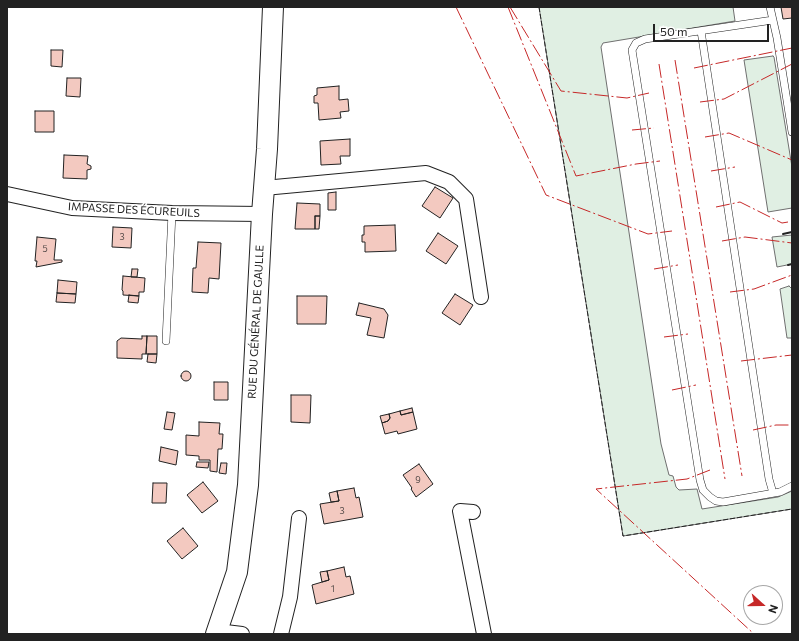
<!DOCTYPE html>
<meta charset="utf-8">
<style>
body{margin:0}
#map{position:relative;width:799px;height:641px;overflow:hidden;background:#fff;font-family:Commissioner,sans-serif}
canvas{display:block}
.frame{position:absolute;inset:0;border:8px solid #222;pointer-events:none}
.north{position:absolute;left:743px;top:585px;width:40px;height:40px;box-sizing:border-box;background:#fff;border:1px solid #a7a7a7;border-radius:50%;rotate:111deg;font-size:11px;font-weight:700;line-height:16px;text-align:center;color:#222}
.north::after{content:'';display:block;margin:auto;width:14px;height:18px;background:#c62828;clip-path:polygon(50% 0,100% 100%,50% 72%,0 100%)}
.scale{position:absolute;left:653px;top:24px;width:116px;height:18px;box-sizing:border-box;border:2px solid #222;border-top:0;padding-left:5px;font-size:12px;line-height:14px;white-space:nowrap;color:#222;-webkit-text-stroke:3px #fff;paint-order:stroke}
</style>
<div id="map">
<canvas width="799" height="641"></canvas>
<div class="frame"></div>
<div class="north">N</div>
<div class="scale">50 m</div>
</div>
<script>
const context = document.querySelector('canvas').getContext('2d');
context.lineJoin = 'round';
function fill(path, color) { context.fillStyle = color; context.fill(path, 'evenodd'); }
const toPath = rows => new Path2D(rows.map(r => 'M' + r).join(''));
function strokePath(path, color, width, dash) { context.strokeStyle = color; context.lineWidth = width; context.lineCap = dash ? 'butt' : 'round'; context.setLineDash(dash || []); context.stroke(path); }
function drawText(font, color, halo, rows, align = 'center') {
  context.font = font + ' Commissioner,sans-serif'; context.lineWidth = 3; context.setLineDash([]); context.textBaseline = 'middle'; context.strokeStyle = halo; context.fillStyle = color; for (const [text, x, y, turn = 0] of rows) {
    context.save(); context.translate(x, y); context.rotate((+turn || 0) * Math.PI / 180); context.textAlign = isNaN(turn) ? turn : align; if (halo) context.strokeText(text, 0, 0); context.fillText(text, 0, 0); context.restore();
  }
}
const green = toPath([
 [539,7,733,7,735,21,603,43,601,47,661,444,669,475,673,476,676,487,679,490,697,489,702,509,778,497,792,491,792,509,623,536,539,7],
 [773,56,774,57,792,167,792,208,768,212,744,60,773,56],
 [792,235,792,264,777,267,772,237,792,235],
 [789,286,792,289,792,338,787,338,780,289,789,286]
]);
const building = toPath([
 [781,7,792,7,792,18,783,19,781,7],
 [51,50,63,50,62,67,51,66,51,50],
 [67,78,81,78,80,97,66,96,67,78],
 [339,86,339,100,348,99,349,111,340,112,341,118,319,120,318,103,314,103,314,96,317,95,317,88,339,86],
 [35,111,54,111,54,132,35,132,35,111],
 [350,139,350,156,340,156,341,164,321,165,320,141,350,139],
 [64,155,88,156,87,164,91,166,91,169,87,170,87,179,63,178,64,155],
 [435,187,453,198,440,218,422,206,435,187],
 [336,192,336,210,328,210,328,193,336,192],
 [297,203,320,204,320,216,315,216,315,229,295,229,297,203],
 [315,216,320,216,319,229,315,229,315,216],
 [395,225,396,251,365,252,365,242,362,242,362,235,364,235,364,226,395,225],
 [113,227,132,228,131,248,112,247,113,227],
 [438,233,458,246,446,264,426,251,438,233],
 [37,237,56,239,54,260,62,260,62,262,36,267,37,261,35,261,37,237],
 [198,242,221,243,219,279,209,278,208,293,192,292,193,268,196,268,198,242],
 [132,269,138,269,137,277,131,277,132,269],
 [123,276,145,278,144,292,139,292,139,296,123,295,123,291,122,290,123,276],
 [58,280,77,282,76,294,57,293,58,280],
 [57,293,76,294,75,303,56,302,57,293],
 [455,294,473,305,460,325,442,313,455,294],
 [129,295,139,296,138,303,128,302,129,295],
 [297,296,327,296,326,324,297,324,297,296],
 [359,303,384,309,388,315,384,338,367,335,371,318,356,315,359,303],
 [142,336,147,336,146,354,142,354,142,359,117,358,117,341,121,338,142,339,142,336],
 [147,336,157,336,157,354,146,354,147,336],
 [148,354,157,354,156,363,147,362,148,354],
 '181 376a5 5 0 1 1 10 0a5 5 0 1 1-10 0Z',
 [214,382,228,382,228,400,214,400,214,382],
 [291,395,311,395,310,423,291,422,291,395],
 [412,408,413,412,401,415,400,411,412,408],
 [400,411,401,415,413,412,417,429,398,434,397,431,385,434,382,423,388,421,390,418,389,414,400,411],
 [167,412,175,413,172,430,164,429,167,412],
 [389,414,390,418,388,421,382,423,380,416,389,414],
 [199,422,220,423,219,434,223,434,222,449,218,449,217,472,210,471,210,460,199,460,199,456,186,455,186,435,199,436,199,422],
 [161,447,178,451,176,465,159,461,161,447],
 [197,462,209,462,208,468,196,467,197,462],
 [221,463,227,463,226,474,219,473,221,463],
 [419,464,433,484,416,497,411,489,412,488,403,475,419,464],
 [203,482,218,501,202,513,187,495,203,482],
 [153,483,167,483,166,503,152,503,153,483],
 [354,488,356,498,359,497,363,517,324,524,320,504,339,501,337,491,354,488],
 [337,491,339,501,331,502,329,493,337,491],
 [183,528,198,546,182,559,167,541,183,528],
 [344,567,346,577,350,576,354,594,316,604,312,585,329,580,327,571,344,567],
 [327,571,329,580,322,582,320,572,327,571]
]);
const service = toPath([
 [770,7,777,38,792,132],
 [773,20,645,39,636,43,632,50,700,480,703,490,710,497,716,501,723,502,780,492,792,486],
 [701,31,769,479,773,493],
 [166,341,172,213]
]);
const minor = toPath([
 [264,188,426,173,449,182,466,199,481,297],
 [7,194,72,208,172,213,262,214],
 [473,512,460,511,484,634],
 [217,631,242,634],
 [281,634,290,597,299,518]
]);
const secondary = toPath([
 [216,634,237,572,248,485,262,214,267,149,273,7]
]);
const fence = toPath([
 [539,7,623,536,792,509]
]);
const wall = toPath([
 [783,234,792,232],
 [788,265,792,264]
]);
const power = toPath([
 [456,7,546,195,648,234,672,231],
 [508,7,576,176,636,164,660,161],
 [510,7,561,91,627,98,649,93],
 [675,60,742,476],
 [659,64,725,479],
 [694,68,792,48],
 [700,102,724,99,792,64],
 [632,130,654,128],
 [705,137,729,133,792,160],
 [711,171,735,167],
 [716,207,740,202,782,223,788,222],
 [722,241,745,237,792,243],
 [654,269,678,265],
 [730,292,754,289,792,275],
 [664,337,688,334],
 [741,361,792,355],
 [672,390,696,385],
 [753,430,776,425,792,425],
 [710,470,687,479,596,489,754,634]
]);
const numberNames = [
 ["3",122,237],
 ["5",45,249],
 ["9",418,480],
 ["3",342,511],
 ["1",333,589]
];
const streetNames = [
 ["IMPASSE DES ÉCUREUILS",134,210,3],
 ["RUE DU GÉNÉRAL DE GAULLE",256,322,-87]
];
fill(green, '#e0efe3');
strokePath(green, '#6f6f6f', 1);
fill(building, '#f3c9c0');
strokePath(building, '#222', 1);
strokePath(service, '#222', 8);
strokePath(minor, '#222', 16);
strokePath(secondary, '#222', 22);
strokePath(service, '#fff', 7);
strokePath(minor, '#fff', 14);
strokePath(secondary, '#fff', 20);
strokePath(fence, '#222', 1, [5, 2]);
strokePath(wall, '#222', 2);
strokePath(power, '#c62828', 1, [14, 3, 2, 3]);
drawText('9px', '#564c4a', null, numberNames);
drawText('11px', '#222', '#fff', streetNames);
</script>
